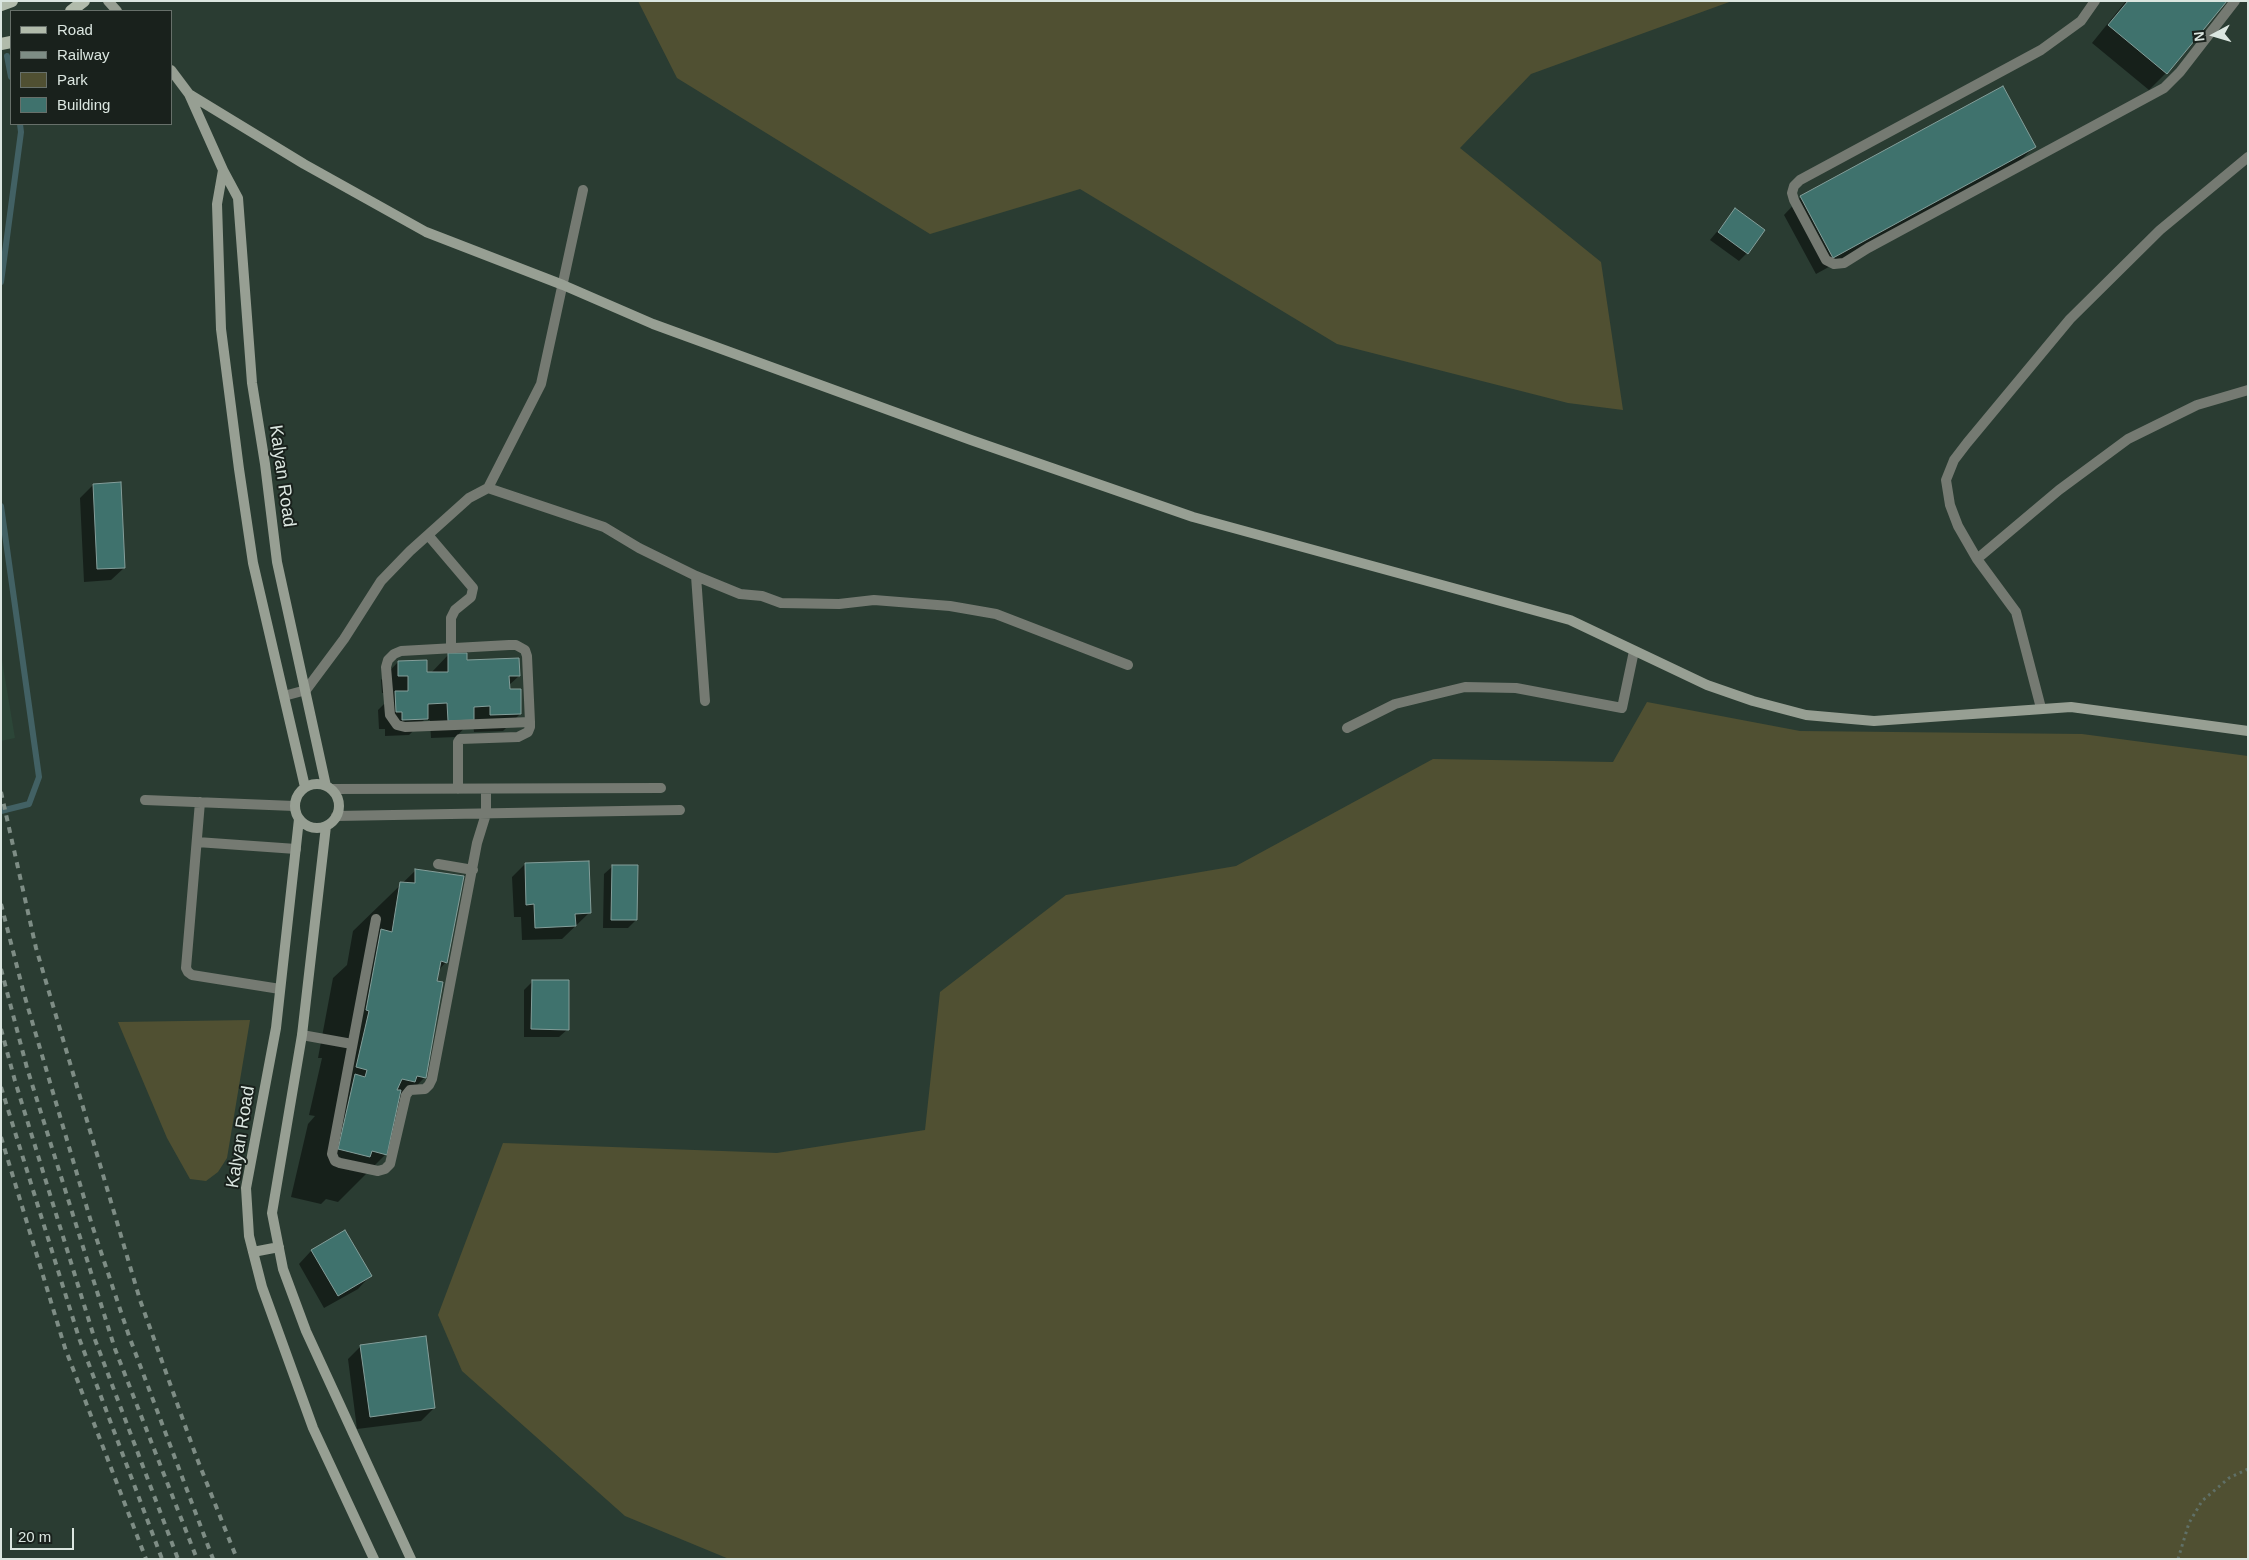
<!DOCTYPE html>
<style>
body{margin:0}
#map{position:relative;width:2249px;height:1560px;overflow:hidden;background:#2a3c32;font-family:Arial,sans-serif}
canvas{display:block}
.frame{position:absolute;inset:0;border:2px solid #dbe6e0;pointer-events:none}
.legend{position:absolute;left:10px;top:10px;width:162px;height:115px;box-sizing:border-box;background:#19211c;border:1px solid #67706a;margin:0;padding:6px 9px;list-style:none;font-size:15px;color:#dbe6e0}
.legend li{display:flex;align-items:center;gap:10px;height:25px}
.legend b{width:25px;border:1px solid #67706a}
.north{position:absolute;left:2189px;top:10px;width:50px;height:50px;-webkit-text-stroke:4px #19211c;paint-order:stroke;rotate:264deg;font-size:14px;font-weight:700;line-height:20px;text-align:center;color:#dbe6e0}
.north::after{content:'';display:block;margin:auto;width:18px;height:22px;background:#dbe6e0;clip-path:polygon(50% 0,100% 100%,50% 72%,0 100%)}
.scale{position:absolute;left:10px;top:1528px;width:64px;height:22px;box-sizing:border-box;border:2px solid #dbe6e0;border-top:0;padding-left:6px;font-size:15px;line-height:18px;white-space:nowrap;color:#dbe6e0;-webkit-text-stroke:4px #19211c;paint-order:stroke}
</style>
<div id="map">
<canvas width="2249" height="1560"></canvas>
<div class="frame"></div>
<ul class="legend">
<li><b style="height:6px;background:#b1bbab"></b>Road</li>
<li><b style="height:6px;background:#7e8d85"></b>Railway</li>
<li><b style="height:14px;background:#505032"></b>Park</li>
<li><b style="height:14px;background:#3f726d"></b>Building</li>
</ul>
<div class="north">N</div>
<div class="scale">20 m</div>
</div>
<script>
const context = document.querySelector('canvas').getContext('2d');
context.lineJoin = 'round';
function fill(path, color) { context.fillStyle = color; context.fill(path, 'evenodd'); }
const toPath = rows => new Path2D(rows.map(r => 'M' + r).join(''));
function strokePath(path, color, width, dash) { context.strokeStyle = color; context.lineWidth = width; context.lineCap = dash ? 'butt' : 'round'; context.setLineDash(dash || []); context.stroke(path); }
function drawText(font, color, halo, rows, align = 'center') {
  context.font = font + ' Arial,sans-serif'; context.lineWidth = 4; context.setLineDash([]); context.textBaseline = 'middle'; context.strokeStyle = halo; context.fillStyle = color; for (const [text, x, y, turn = 0] of rows) {
    context.save(); context.translate(x, y); context.rotate((+turn || 0) * Math.PI / 180); context.textAlign = isNaN(turn) ? turn : align; if (halo) context.strokeText(text, 0, 0); context.fillText(text, 0, 0); context.restore();
  }
}
const built = toPath([
 [1,654,15,738,1,741]
]);
const green = toPath([
 [638,1,1732,1,1531,74,1460,148,1601,262,1623,410,1568,403,1337,344,1080,189,930,234,677,78],
 [1647,702,1800,731,2082,734,2248,756,2248,1559,729,1559,625,1516,462,1371,438,1315,503,1143,777,1153,925,1130,940,992,1066,895,1236,866,1433,759,1613,762],
 [250,1020,227,1158,218,1172,206,1181,190,1179,167,1138,118,1022]
]);
const shadow = toPath([
 [2126,1,2226,1,2166,73,2149,90,2092,43],
 [2034,147,2017,164,1816,274,1784,215,1801,197],
 [1735,210,1747,253,1739,261,1710,240],
 [93,485,124,568,111,580,84,582,80,498],
 [449,654,519,676,508,686,520,714,503,731,474,732,473,723,469,723,456,737,431,738,430,720,424,720,409,735,385,736,385,729,379,729,378,710,391,697,391,693,382,693,381,680,398,662,426,673,431,673],
 [525,864,589,913,562,939,522,940,521,917,514,917,512,877],
 [613,866,636,920,628,928,603,928,604,874],
 [416,870,446,962,438,971,425,1077,397,1106,386,1154,338,1202,326,1199,321,1204,291,1197,308,1124,315,1116,309,1115,322,1058,318,1058,333,978,347,965,353,931],
 [532,982,568,1029,559,1037,524,1037,524,990],
 [345,1231,370,1276,358,1289,324,1308,299,1264,311,1251],
 [361,1346,434,1408,421,1421,357,1429,348,1359]
]);
const stream = toPath([
 [7,56,11,77],
 [1,282,21,132,20,124],
 [1,506,39,777,29,804,1,811]
]);
const building = toPath([
 [2128,1,2227,1,2167,74,2108,25,2128,1],
 [2003,86,2036,147,1833,258,1800,196,2003,86],
 [1735,208,1765,230,1748,254,1718,232,1735,208],
 [121,482,125,568,97,569,93,484,121,482],
 [448,653,467,653,467,660,519,658,520,676,509,676,510,689,521,689,521,714,490,715,490,706,474,707,474,720,448,721,447,703,428,704,428,719,402,720,402,712,396,712,395,691,408,691,408,676,398,676,398,661,427,660,427,672,448,672,448,653],
 [589,861,591,913,575,914,576,926,535,928,534,904,526,905,525,863,589,861],
 [612,865,638,865,637,920,611,920,612,865],
 [415,869,464,876,447,963,441,961,437,981,443,982,426,1078,417,1076,415,1082,402,1079,397,1090,401,1090,387,1155,372,1151,370,1157,338,1149,355,1074,365,1077,367,1070,356,1067,369,1011,366,1010,381,929,392,932,400,882,415,883,415,869],
 [532,980,569,980,569,1030,531,1029,532,980],
 [345,1230,372,1276,338,1296,311,1250,345,1230],
 [426,1336,435,1408,370,1417,360,1345,426,1336]
]);
const path = toPath([
 [2178,1559,2189,1523,2202,1501,2229,1478,2248,1469]
]);
const lane = toPath([
 [2095,1,2081,21,2041,50,1800,180,1794,186,1792,193,1794,200,1826,260,1834,264,1844,263,1868,248,2164,88,2180,72,2235,1]
]);
const street = toPath([
 [488,488,604,527,639,548,696,576,740,594,762,596,781,603,839,604,874,600,950,606,996,614,1128,665],
 [428,535,473,588,471,597,455,610,451,618,451,648],
 [1977,559,2059,490,2128,439,2197,405,2248,390],
 [696,576,705,701],
 [284,696,306,690,344,639,381,581,410,551,469,498,488,488,541,384,583,190],
 [2041,708,2016,612,1977,559,1958,526,1950,505,1946,480,1954,460,1967,443,2070,319,2160,230,2248,157],
 [1347,728,1395,704,1465,687,1516,688,1622,708,1634,651],
 [332,789,661,788],
 [458,789,458,742,460,739,518,737,528,732,530,727,530,722,527,656,525,650,516,645,509,645,401,651,394,654,388,660,386,667,390,715,397,725,405,727,530,722],
 [145,800,294,806],
 [200,802,186,968,188,972,192,975,280,989],
 [336,816,680,810],
 [197,842,296,849],
 [438,864,473,870],
 [376,919,332,1154,335,1161,340,1163,378,1171,385,1169,390,1164,406,1095,410,1090,425,1089,429,1085,432,1079,477,843,486,814,486,789],
 [302,1035,352,1044]
]);
const secondary = toPath([
 [108,1,117,11],
 [171,70,189,94,223,170],
 [189,94,304,164,426,232,563,285,653,324,971,440,1193,517,1570,620,1707,685,1753,701,1806,715,1874,721,2071,707,2248,731],
 '295 806a22 22 0 1 1 44 0a22 22 0 1 1-44 0Z',
 [305,787,253,563,239,469,221,329,217,204,223,170,238,198,252,383,265,464,277,562,326,786],
 [299,819,276,1028,246,1188,249,1236,262,1287,313,1428,374,1559],
 [326,826,302,1035,272,1213,283,1269,306,1331,411,1559],
 [253,1252,279,1247]
]);
const primary = toPath([
 [1,5,12,1],
 [71,11,84,1],
 [1,44,11,42]
]);
const rail = toPath([
 [1,792,36,948,140,1300,196,1456,237,1559],
 [1,904,24,994,92,1225,129,1336,213,1559],
 [1,969,27,1068,115,1349,197,1559],
 [1,1029,15,1081,94,1337,178,1559],
 [1,1087,79,1338,162,1559],
 [1,1137,65,1348,146,1559]
]);
const streetNames = [
 ["Kalyan Road",282,476,82],
 ["Kalyan Road",241,1137,-81]
];
fill(built, '#2c4638');
fill(green, '#505032');
fill(shadow, '#0007');
strokePath(stream, '#426164', 6);
fill(building, '#3f726d');
strokePath(building, '#849e9a', 1);
strokePath(path, '#607067', 3, [2.5, 4]);
strokePath(lane, '#757a72', 10);
strokePath(street, '#757a72', 10);
strokePath(secondary, '#979f93', 10);
strokePath(primary, '#b1bbab', 12);
strokePath(rail, '#7e8d85', 4, [6, 6]);
drawText('18px', '#dbe6e0', '#19211c', streetNames);
</script>
